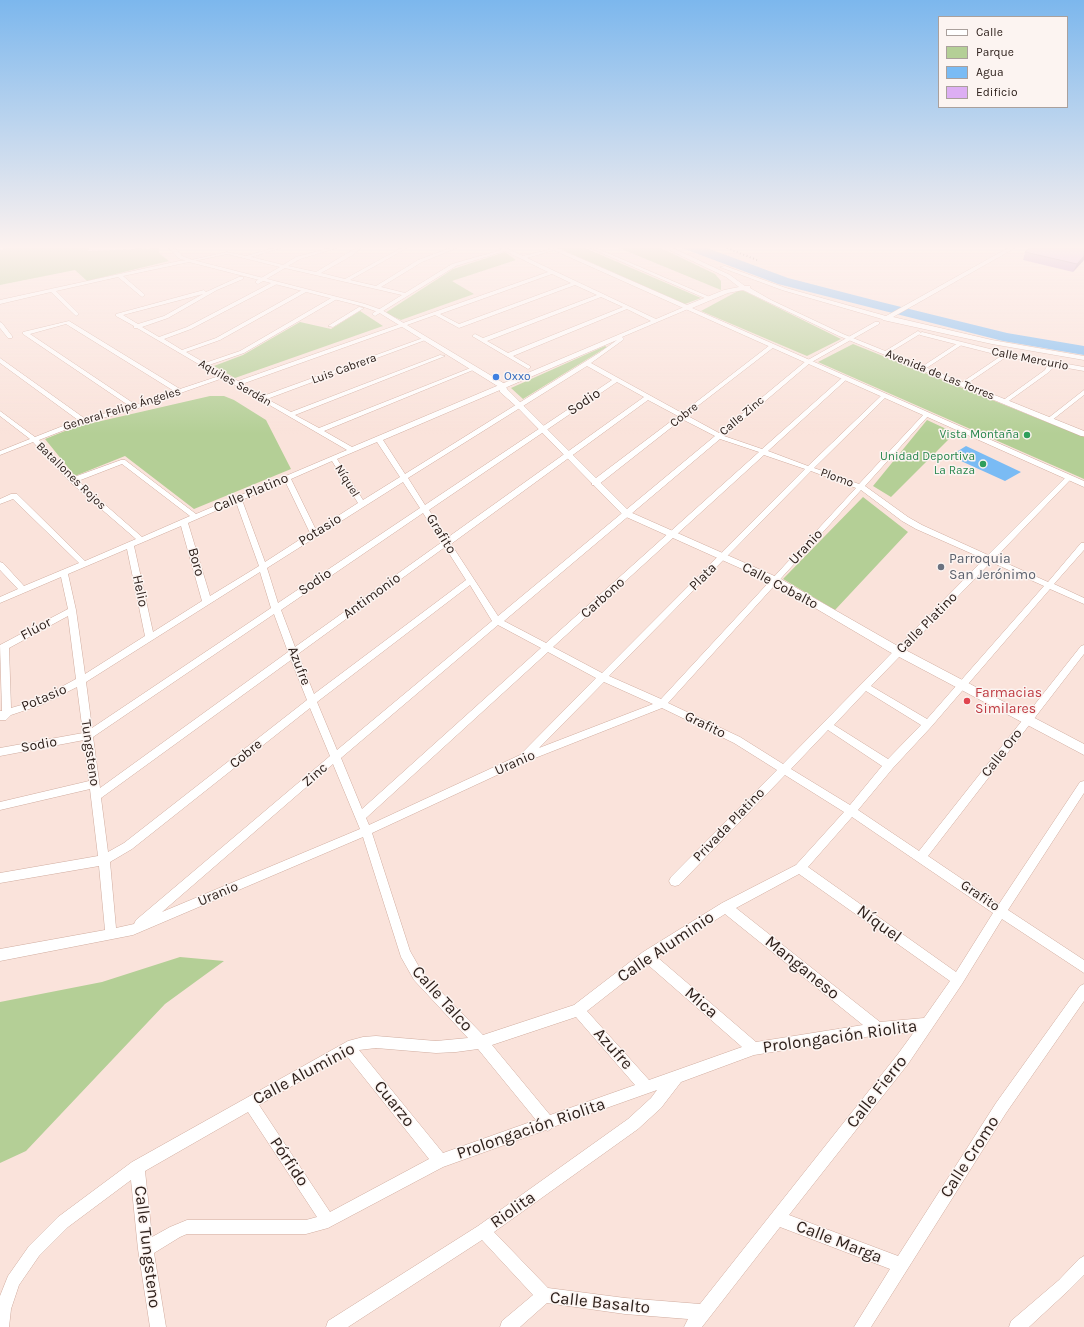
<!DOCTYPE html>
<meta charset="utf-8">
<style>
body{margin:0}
#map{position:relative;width:1084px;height:1327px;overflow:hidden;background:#fae3db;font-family:Karla,sans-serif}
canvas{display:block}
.legend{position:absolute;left:938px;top:16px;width:130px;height:92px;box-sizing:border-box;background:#fcf4f1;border:1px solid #aaa09c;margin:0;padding:5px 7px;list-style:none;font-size:12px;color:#2e211c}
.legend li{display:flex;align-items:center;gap:8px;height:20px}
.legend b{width:20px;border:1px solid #aaa09c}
</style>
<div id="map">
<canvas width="1084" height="1327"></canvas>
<ul class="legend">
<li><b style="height:5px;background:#fff"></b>Calle</li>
<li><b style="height:11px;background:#b4cf96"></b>Parque</li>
<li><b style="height:11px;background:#7abbf4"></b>Agua</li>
<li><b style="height:11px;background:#ddaef3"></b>Edificio</li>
</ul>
</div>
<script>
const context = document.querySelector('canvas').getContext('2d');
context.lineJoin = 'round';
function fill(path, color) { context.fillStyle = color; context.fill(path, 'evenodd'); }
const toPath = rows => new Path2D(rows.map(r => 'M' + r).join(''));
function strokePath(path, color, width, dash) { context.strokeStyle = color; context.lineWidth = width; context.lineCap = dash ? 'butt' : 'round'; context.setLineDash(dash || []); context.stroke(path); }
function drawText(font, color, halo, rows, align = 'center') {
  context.font = font + ' Karla,sans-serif'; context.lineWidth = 3; context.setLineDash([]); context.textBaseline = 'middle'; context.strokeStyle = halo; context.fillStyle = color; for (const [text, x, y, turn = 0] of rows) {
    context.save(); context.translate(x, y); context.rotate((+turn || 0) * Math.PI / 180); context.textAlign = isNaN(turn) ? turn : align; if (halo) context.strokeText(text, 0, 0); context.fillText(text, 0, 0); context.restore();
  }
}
const green = toPath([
 [7,248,89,248,88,251,158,248,160,254,169,261,87,281,75,270,0,285,0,250],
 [558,248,585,248,701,298,685,304],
 [619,248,661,248,715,274,721,281,721,290],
 [505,252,516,260,452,281,474,294,401,320,385,313,453,269],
 [738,291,744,291,841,339,807,356,701,311],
 [360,311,383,326,235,378,214,366,243,355,300,322,331,329],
 [853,344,1084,437,1084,479,818,362],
 [605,346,607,347,523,399,511,388],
 [210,396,224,396,234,400,266,420,291,469,194,509,125,456,75,476,45,439,75,427],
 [927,420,955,433,891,497,873,486],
 [863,497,908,532,835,610,783,579],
 [180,957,224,961,165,1004,26,1151,0,1163,0,1002,102,982]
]);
const water = toPath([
 [682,248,707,248,788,278,881,302,1007,333,1084,346,1084,355,1003,341,778,284],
 [966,446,1021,472,1005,481,950,456]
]);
const minor = toPath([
 [273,248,281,248,251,257,283,265,296,257,329,248,337,248,300,259,288,266,316,272,356,248,361,248,353,255,321,273,345,279,401,248,407,248,350,280,376,286,418,260,450,248,457,248,422,262,381,287,405,293,452,264,501,250,500,248,506,248,523,256,555,248,555,250,527,258,656,319,684,307,688,307,688,309,622,337,624,339,623,340,591,363,682,413,770,345,774,345,774,347,686,415,719,433,806,361,875,322,879,322,879,324,810,363,724,436,762,449,843,377,847,377,847,379,768,451,808,466,883,394,887,394,887,396,814,468,859,484,925,413,929,413,929,415,865,486,908,517,922,525,988,555,1067,476,1069,475,1073,477,995,558,1048,582,1081,543,1084,543,1084,550,1054,584,1084,598,1084,604,1050,589,931,727,893,768,858,810,919,851,1081,646,1084,645,1084,654,928,856,999,904,1080,782,1084,781,1084,793,1008,910,1084,960,1084,973,1002,919,962,984,908,1064,789,1215,898,1256,996,1103,1080,986,1084,984,1084,1001,1006,1113,871,1327,854,1327,890,1269,780,1227,702,1327,684,1327,688,1319,625,1314,547,1303,520,1327,500,1327,502,1321,533,1295,482,1240,348,1327,326,1327,328,1321,478,1226,628,1119,651,1098,657,1090,553,1127,548,1131,546,1130,443,1167,328,1228,306,1234,187,1234,180,1237,154,1253,166,1327,150,1327,138,1249,131,1180,68,1227,39,1256,19,1285,11,1309,9,1327,0,1327,0,1296,8,1276,29,1246,58,1217,132,1162,348,1041,363,1037,376,1036,436,1041,468,1038,414,980,401,957,363,837,133,935,0,961,0,949,105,930,99,866,0,883,0,873,98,856,90,789,0,810,0,802,89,781,84,740,0,756,0,748,83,733,77,687,41,705,11,715,6,720,0,720,0,711,2,711,0,645,68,609,61,577,0,603,0,597,18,589,0,570,0,562,3,563,24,586,79,563,13,499,0,504,0,499,11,494,17,494,85,561,136,539,70,482,33,442,0,455,0,451,30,439,0,416,0,411,35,437,78,420,0,363,0,358,84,418,120,410,131,407,23,334,23,332,69,321,180,389,219,376,137,328,134,328,134,326,116,316,116,314,204,290,206,292,239,277,243,277,243,279,217,290,168,318,142,327,159,337,187,327,273,282,277,282,277,284,191,329,164,339,182,350,216,338,302,290,306,290,306,292,220,340,186,352,205,363,240,351,333,297,337,297,337,299,244,353,209,365,238,381,548,272,505,251,456,266,375,316,372,314,373,313,402,295,285,268,258,284,256,283,256,281,280,267,227,254,123,276,144,294,145,295,142,297,118,277,56,291,79,314,76,316,51,292,0,304,0,300,179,261,191,260,227,252,246,256,273,248],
 [552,274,571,283,459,324,440,314,552,274],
 [575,285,597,295,483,338,475,334,472,336,528,369,530,368,530,366,513,356,627,309,651,321,352,447,324,431,478,368,473,367,319,428,295,415,445,356,440,355,291,412,267,399,428,339,423,338,263,396,242,384,435,315,459,328,575,285],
 [203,294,164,316,138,324,123,315,203,294],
 [601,297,623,307,508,353,487,341,601,297],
 [66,324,174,391,136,405,30,334,66,324],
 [617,340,599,353,405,474,383,440,617,340],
 [587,366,612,380,425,505,408,478,587,366],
 [223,378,347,450,196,514,125,460,121,460,74,477,39,440,85,422,124,413,223,378],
 [617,382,644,397,447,538,429,510,617,382],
 [648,400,678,416,592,481,592,485,598,485,682,419,715,436,498,616,451,544,648,400],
 [720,439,759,452,546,643,504,621,720,439],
 [377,442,400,477,363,500,337,459,377,442],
 [764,455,805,469,602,673,553,647,764,455],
 [332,461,358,503,316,530,291,479,332,461],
 [122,464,190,516,142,537,78,481,122,464],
 [811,471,856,488,661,699,609,676,811,471],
 [285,481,310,533,265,562,242,500,285,481],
 [403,482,420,508,278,603,267,568,403,482],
 [861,490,902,521,916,529,984,559,783,764,740,737,668,703,861,490],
 [236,502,259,566,210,596,188,523,236,502],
 [423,513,442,542,295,647,281,610,423,513],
 [181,526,202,601,153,632,134,546,181,526],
 [445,547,466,580,314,694,298,654,445,547],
 [127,549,145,636,85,674,76,610,68,574,127,549],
 [991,562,1044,586,927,719,871,686,991,562],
 [260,572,271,608,92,728,86,682,260,572],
 [470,585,492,621,337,750,317,702,470,585],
 [274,614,288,652,100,788,93,737,274,614],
 [68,616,76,679,35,701,11,708,9,648,68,616],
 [498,625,541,648,362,809,341,758,498,625],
 [548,652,596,678,520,755,369,825,366,818,548,652],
 [291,660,307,700,124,843,108,852,101,798,291,660],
 [604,682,653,704,539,748,604,682],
 [866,691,921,725,888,759,834,725,866,691],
 [310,708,330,756,136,920,134,924,116,928,110,862,132,849,310,708],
 [662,708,734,743,777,770,671,877,669,881,671,885,675,886,679,885,785,775,844,812,796,865,722,903,643,952,574,1005,483,1035,422,972,410,951,372,833,525,762,662,708],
 [828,730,882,766,850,805,791,769,828,730],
 [333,764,360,829,162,912,333,764],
 [852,817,993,913,956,972,808,867,852,817],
 [799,874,950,981,924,1018,880,1022,736,908,799,874],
 [725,914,863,1025,756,1042,657,957,725,914],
 [647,964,742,1047,649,1080,587,1011,647,964],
 [576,1017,635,1085,550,1115,492,1045,576,1017],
 [914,1032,898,1054,700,1304,625,1298,548,1288,494,1232,638,1129,661,1108,681,1082,754,1055,878,1035,914,1032],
 [376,1048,436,1053,456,1052,478,1049,536,1120,443,1153,359,1050,376,1048],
 [346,1055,429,1159,330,1212,259,1105,346,1055],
 [248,1112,317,1217,306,1220,187,1220,170,1227,152,1237,145,1171,248,1112],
 [590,248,596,248,712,298,707,299,590,248],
 [359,307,364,308,333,327,328,326,359,307],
 [0,322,2,323,12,336,12,338,8,338,0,328,0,322],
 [918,331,921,333,920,334,887,354,882,353,918,331],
 [958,343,963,344,925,369,920,368,958,343],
 [1004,354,1009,355,965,385,961,385,961,383,1004,354],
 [1049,362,1054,363,1054,366,1049,372,1006,403,1002,403,1002,401,1045,370,1049,362],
 [1084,390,1084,395,1051,421,1047,421,1047,419,1084,390],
 [1084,1256,1084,1275,1069,1290,1029,1327,1009,1327,1011,1321,1059,1280,1079,1259,1084,1256]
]);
const tertiary = toPath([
 [169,248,175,248,182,256,193,260,365,304,382,310,505,384,507,389,630,512,779,578,896,645,1084,744,1084,755,888,651,771,582,624,516,517,407,500,392,499,387,378,312,361,306,189,262,178,258,169,248],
 [549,248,557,248,687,305,724,290,739,287,726,277,665,248,673,248,730,275,745,286,750,286,750,288,771,300,843,334,1084,431,1084,436,1081,436,839,336,743,290,728,293,692,308,1084,481,1084,487,549,248],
 [1008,248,1015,248,893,317,992,340,1084,356,1084,360,992,344,883,320,882,319,782,290,720,267,725,266,786,288,886,316,1008,248],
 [922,332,1006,353,1084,367,1084,371,1006,357,920,335,919,334,922,332]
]);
const rail = toPath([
 [727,248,757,260]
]);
const wall = toPath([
 [1084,248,1084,260,1073,272,1023,260,1025,252]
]);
const shadedWall = toPath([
 [1084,256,1084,260,1073,272,1077,264]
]);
const building = toPath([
 [1030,248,1084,248,1084,256,1077,264,1025,252,1030,248]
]);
const markers = [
 [496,377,4,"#3f7fe0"],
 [1027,435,4,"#2e9e5b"],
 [983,464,4,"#2e9e5b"],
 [941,567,4,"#6b7280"],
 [967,701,4,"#e0444e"]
];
const farStreetnames = [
 ["Calle Mercurio",1030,359,11],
 ["Luis Cabrera",344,369,-20],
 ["Avenida de Las Torres",940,375,22],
 ["Aquiles Serdán",235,383,30],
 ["General Felipe Ángeles",122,409,-17],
 ["Cobre",684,415,-38],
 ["Calle Zinc",742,416,-40],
 ["Batallones Rojos",71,476,44],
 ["Plomo",837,478,20],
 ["Níquel",347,481,58]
];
const farShopnames = [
 ["Oxxo",504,377]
];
const farLeisurenames = [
 ["Vista Montaña",1019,435],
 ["Unidad Deportiva",975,457],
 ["La Raza",975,471]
];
const streetNames = [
 ["Sodio",584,402,-34],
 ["Calle Platino",251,493,-23],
 ["Potasio",320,530,-32],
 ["Grafito",441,534,58],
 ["Uranio",806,547,-47],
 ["Boro",196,562,74],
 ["Plata",703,577,-45],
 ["Sodio",315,582,-34],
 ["Calle Cobalto",780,586,28],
 ["Helio",140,591,78],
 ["Antimonio",372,596,-36],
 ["Carbono",603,598,-42],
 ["Calle Platino",927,623,-45],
 ["Flúor",36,629,-28],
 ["Azufre",299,666,69],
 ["Potasio",44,698,-23],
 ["Grafito",705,725,26],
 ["Sodio",39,745,-10],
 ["Tungsteno",90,753,82],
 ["Calle Oro",1002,753,-52],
 ["Cobre",246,754,-39],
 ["Uranio",515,763,-24],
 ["Zinc",315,775,-41],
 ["Privada Platino",729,825,-46],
 ["Uranio",218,894,-23],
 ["Grafito",980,896,34]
];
const worshipNames = [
 ["Parroquia",949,559],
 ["San Jerónimo",949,575]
];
const healthNames = [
 ["Farmacias",975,693],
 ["Similares",975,709]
];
const nearStreetnames = [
 ["Níquel",879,924,36],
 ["Calle Aluminio",666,947,-34],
 ["Manganeso",802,968,39],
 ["Calle Talco",442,999,48],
 ["Mica",701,1003,41],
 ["Prolongación Riolita",840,1037,-8],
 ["Azufre",613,1049,48],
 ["Calle Aluminio",304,1074,-28],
 ["Calle Fierro",877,1092,-52],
 ["Cuarzo",394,1104,51],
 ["Prolongación Riolita",531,1129,-19],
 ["Calle Cromo",970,1157,-57],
 ["Pórfido",289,1162,56],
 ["Riolita",513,1210,-35],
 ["Calle Marga",839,1242,21],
 ["Calle Tungsteno",147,1247,83],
 ["Calle Basalto",600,1303,6]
];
fill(green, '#b4cf96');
fill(water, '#7abbf4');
strokePath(minor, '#d0ac9f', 1);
strokePath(tertiary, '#d0ac9f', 1);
fill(minor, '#fff');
fill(tertiary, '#fff');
strokePath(rail, '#564742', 2, [1, 2.5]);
fill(wall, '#be96d1');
fill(shadedWall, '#9b7aaa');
fill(building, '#ddaef3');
strokePath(building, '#9b7aaa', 1);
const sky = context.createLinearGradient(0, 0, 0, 434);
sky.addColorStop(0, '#7cb7ed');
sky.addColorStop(0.57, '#fdf2ef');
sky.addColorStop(1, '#fdf2ef00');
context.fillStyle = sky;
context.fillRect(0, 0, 1084, 434);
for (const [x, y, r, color] of markers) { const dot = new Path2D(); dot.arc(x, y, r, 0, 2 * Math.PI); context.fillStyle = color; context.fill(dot); strokePath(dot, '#fcf4f1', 1.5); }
drawText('12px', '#2e211c', '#fcf4f1', farStreetnames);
drawText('12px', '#366cbe', '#fcf4f1', farShopnames, 'left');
drawText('12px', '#27864d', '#fcf4f1', farLeisurenames, 'right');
drawText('14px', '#2e211c', '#fcf4f1', streetNames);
drawText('14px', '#5b616d', '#fcf4f1', worshipNames, 'left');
drawText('14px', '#be3a42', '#fcf4f1', healthNames, 'left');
drawText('17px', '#2e211c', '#fcf4f1', nearStreetnames);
</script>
